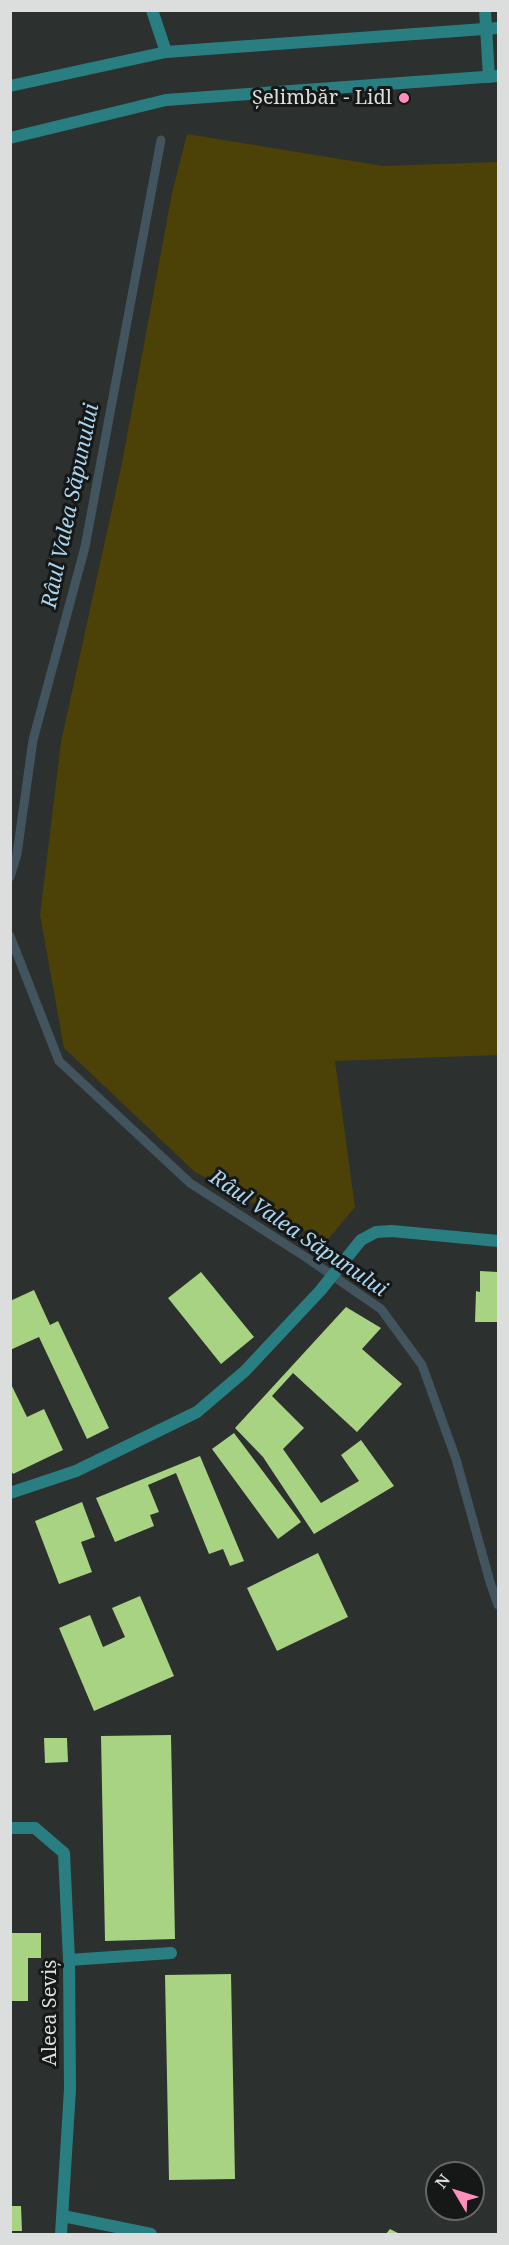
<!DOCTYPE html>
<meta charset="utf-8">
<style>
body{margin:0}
#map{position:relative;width:509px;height:2245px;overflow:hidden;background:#2c302e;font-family:"Noto Serif",serif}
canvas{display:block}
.frame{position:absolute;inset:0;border:12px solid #dbdedd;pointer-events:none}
.north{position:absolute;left:425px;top:2161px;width:60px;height:60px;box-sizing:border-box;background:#161717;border:2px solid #656766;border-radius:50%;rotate:308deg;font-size:16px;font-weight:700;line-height:24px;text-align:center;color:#dbdedd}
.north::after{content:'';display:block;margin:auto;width:21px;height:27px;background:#fe8ebb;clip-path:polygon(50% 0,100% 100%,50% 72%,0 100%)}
</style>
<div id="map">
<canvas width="509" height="2245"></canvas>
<div class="frame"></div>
<div class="north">N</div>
</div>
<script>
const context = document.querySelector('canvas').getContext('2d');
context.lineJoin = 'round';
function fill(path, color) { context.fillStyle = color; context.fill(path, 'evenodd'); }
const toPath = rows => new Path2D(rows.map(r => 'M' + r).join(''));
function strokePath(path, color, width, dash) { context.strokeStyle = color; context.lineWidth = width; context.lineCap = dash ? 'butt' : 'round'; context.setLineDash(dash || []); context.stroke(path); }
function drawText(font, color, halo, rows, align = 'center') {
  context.font = font + ' "Noto Serif",serif'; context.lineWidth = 6; context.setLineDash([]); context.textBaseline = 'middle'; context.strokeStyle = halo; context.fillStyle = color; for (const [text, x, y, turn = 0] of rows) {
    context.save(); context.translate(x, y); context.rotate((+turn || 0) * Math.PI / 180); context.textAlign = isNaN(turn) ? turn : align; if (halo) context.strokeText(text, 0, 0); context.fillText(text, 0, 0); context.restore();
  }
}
const green = toPath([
 [187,134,383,166,498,162,498,1055,335,1061,355,1207,326,1242,195,1172,64,1048,40,915,61,742,122,463,172,193]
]);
const stream = toPath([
 [10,877,17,854,33,740,85,547,161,140],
 [10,936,59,1061,190,1183,307,1258,381,1309,422,1365,456,1459,490,1582,498,1605]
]);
const building = toPath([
 [480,1271,498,1272,498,1322,475,1322,476,1291,480,1292],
 [201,1272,254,1337,221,1364,168,1298],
 [34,1290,50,1325,58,1321,109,1428,87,1439,39,1337,10,1350,10,1301],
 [346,1307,381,1328,362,1349,402,1384,357,1432,293,1373,272,1396,304,1428,283,1449,321,1503,359,1481,341,1455,361,1440,394,1486,314,1534,263,1457,235,1428],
 [10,1382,27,1417,44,1409,63,1450,13,1474,10,1468],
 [234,1433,301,1522,278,1539,212,1449],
 [200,1456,244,1561,230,1566,223,1549,209,1554,176,1473,148,1485,159,1512,150,1515,154,1526,115,1542,96,1498],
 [82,1502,95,1537,81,1542,92,1572,59,1584,35,1521],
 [318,1553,348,1617,277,1651,247,1588],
 [140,1596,174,1676,94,1711,59,1628,90,1615,103,1647,125,1637,112,1608],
 [171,1735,175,1939,105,1941,101,1736],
 [44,1738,67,1738,68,1762,45,1763],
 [10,1933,41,1933,41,1958,28,1958,28,2001,10,2001],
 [231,1974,235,2179,169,2180,165,1975],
 [10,2206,21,2206,22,2231,10,2231],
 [390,2229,400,2234,386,2234]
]);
const service = toPath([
 [152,10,166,52],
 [485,10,489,77],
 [69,1960,171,1953],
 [63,2216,151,2234]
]);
const minor = toPath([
 [10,1493,76,1471,197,1412,245,1371,320,1291,361,1240,376,1232,392,1231,498,1241],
 [10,1828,35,1828,64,1853,69,1960,70,2089,61,2234]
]);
const tertiary = toPath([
 [10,86,166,52,498,28],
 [10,138,166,100,498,76]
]);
const markers = [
 [404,98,6,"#fe8ebb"]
];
const poiNames = [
 ["Șelimbăr - Lidl",392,98]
];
const streetNames = [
 ["Aleea Seviș",50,2013,-90]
];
const waterNames = [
 ["Râul Valea Săpunului",71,506,-78],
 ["Râul Valea Săpunului",298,1234,34]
];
fill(green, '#4c4106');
strokePath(stream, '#42545e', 9);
fill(building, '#a7d383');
strokePath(service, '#297e82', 12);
strokePath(minor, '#297e82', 12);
strokePath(tertiary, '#297e82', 12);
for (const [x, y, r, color] of markers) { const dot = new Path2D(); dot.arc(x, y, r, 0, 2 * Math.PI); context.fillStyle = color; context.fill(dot); strokePath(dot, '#161717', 2); }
drawText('20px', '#dbdedd', '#161717', poiNames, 'right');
drawText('20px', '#dbdedd', '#161717', streetNames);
drawText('italic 21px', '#a9d5ef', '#161717', waterNames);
</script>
